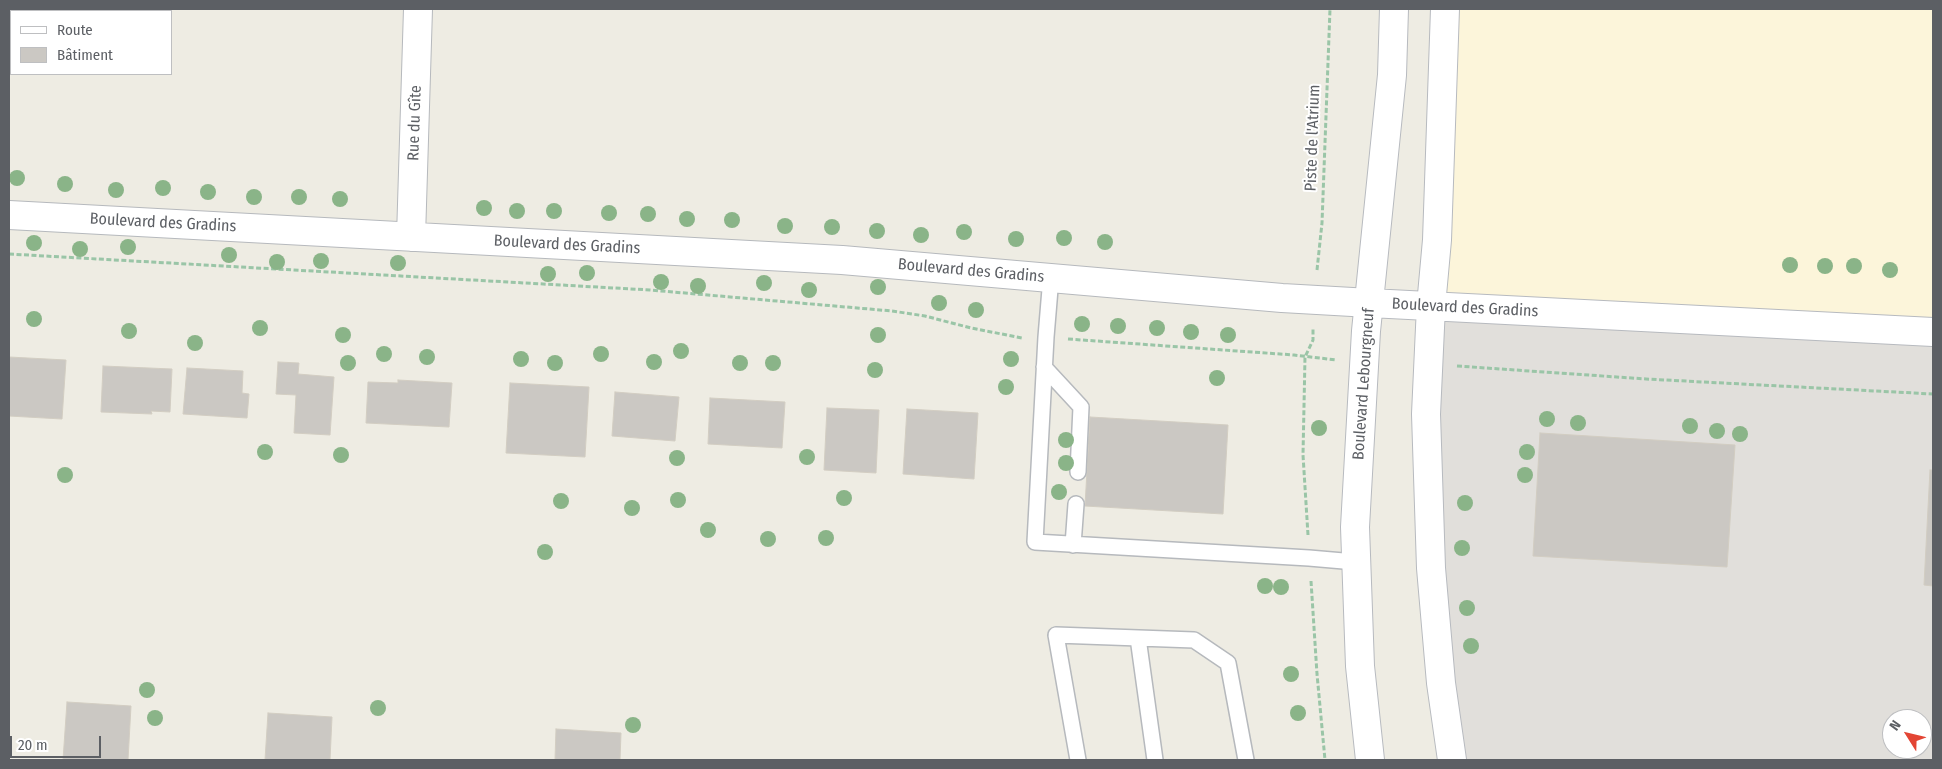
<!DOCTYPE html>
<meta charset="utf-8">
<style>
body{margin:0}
#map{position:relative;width:1942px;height:769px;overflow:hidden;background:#eeece3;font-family:"Fira Sans Condensed",sans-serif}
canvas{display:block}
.frame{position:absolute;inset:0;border:10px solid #5c5f64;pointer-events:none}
.legend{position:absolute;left:10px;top:10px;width:162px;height:65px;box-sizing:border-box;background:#fff;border:1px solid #bebfc1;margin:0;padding:6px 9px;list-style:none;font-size:15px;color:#5c5f64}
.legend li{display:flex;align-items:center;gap:10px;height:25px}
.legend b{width:25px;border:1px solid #bebfc1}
.north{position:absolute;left:1882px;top:709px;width:50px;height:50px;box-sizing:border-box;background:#fff;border:1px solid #bebfc1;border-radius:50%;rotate:306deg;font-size:14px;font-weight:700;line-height:20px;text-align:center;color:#5c5f64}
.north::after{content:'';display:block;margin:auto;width:18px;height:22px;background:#e34534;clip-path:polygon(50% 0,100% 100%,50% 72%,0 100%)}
.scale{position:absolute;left:10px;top:736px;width:91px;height:22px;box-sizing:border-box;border:2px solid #5c5f64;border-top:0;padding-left:6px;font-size:15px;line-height:18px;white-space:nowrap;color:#5c5f64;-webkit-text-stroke:4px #fff;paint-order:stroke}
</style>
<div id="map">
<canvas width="1942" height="769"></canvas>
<div class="frame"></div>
<ul class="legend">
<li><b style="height:6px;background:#fff"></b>Route</li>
<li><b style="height:14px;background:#cbc8c3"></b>Bâtiment</li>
</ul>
<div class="north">N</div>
<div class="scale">20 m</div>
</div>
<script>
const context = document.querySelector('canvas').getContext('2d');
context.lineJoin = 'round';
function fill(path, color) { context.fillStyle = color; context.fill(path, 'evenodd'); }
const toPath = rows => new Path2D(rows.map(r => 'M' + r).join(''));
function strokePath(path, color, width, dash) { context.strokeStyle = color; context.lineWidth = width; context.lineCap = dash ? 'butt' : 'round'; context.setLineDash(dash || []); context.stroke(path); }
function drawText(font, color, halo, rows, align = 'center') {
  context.font = font + ' "Fira Sans Condensed",sans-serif'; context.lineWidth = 4; context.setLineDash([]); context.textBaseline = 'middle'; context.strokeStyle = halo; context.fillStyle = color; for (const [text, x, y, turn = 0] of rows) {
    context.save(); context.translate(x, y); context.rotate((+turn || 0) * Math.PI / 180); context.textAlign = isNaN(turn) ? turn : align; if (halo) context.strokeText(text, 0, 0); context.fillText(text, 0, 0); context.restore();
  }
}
const commercial = toPath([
 [1445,9,1933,9,1933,760,1450,760,1437,240],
 [1892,719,1922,719,1922,749,1892,749]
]);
const industrial = toPath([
 [1431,306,1933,332,1933,760,1450,760],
 [1892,719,1922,719,1922,749,1892,749]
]);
const building = toPath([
 [9,357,66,360,62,419,9,416,9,357],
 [278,362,299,363,298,374,334,377,330,435,294,433,296,395,276,394,278,362],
 [103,366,172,369,170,412,151,411,152,414,101,412,103,366],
 [187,368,243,371,242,393,249,394,247,418,183,414,187,368],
 [398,380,452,383,449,427,366,423,368,382,398,383,398,380],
 [510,383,589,387,585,457,506,453,510,383],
 [615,392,679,397,675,441,612,436,615,392],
 [710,398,785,402,782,448,708,444,710,398],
 [827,408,879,410,876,473,824,470,827,408],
 [907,409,978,413,974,479,903,474,907,409],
 [1090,417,1228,425,1223,514,1085,506,1090,417],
 [1540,433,1735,445,1727,567,1533,556,1540,433],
 [1930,470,1933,470,1933,586,1924,585,1930,470],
 [67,702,131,706,128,760,63,760,67,702],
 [268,713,332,717,330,760,265,760,268,713],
 [556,729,621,733,620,760,555,760,556,729]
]);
const path = toPath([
 [9,254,650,290,892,311,925,316,971,328,1022,338],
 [1317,270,1322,223,1330,9],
 [1068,339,1294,355,1336,360],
 [1457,366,1646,379,1933,394],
 [1308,535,1303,455,1305,357,1313,340,1313,329],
 [1311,581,1317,674,1325,760]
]);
const lane = toPath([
 [1051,277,1046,337,1035,542,1309,558,1355,562],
 [1044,367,1081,407,1078,472],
 [1073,545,1076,504],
 [1138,638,1155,760],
 [1078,760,1056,635,1194,640,1228,663,1246,760]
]);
const street = toPath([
 [9,215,842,260,1282,298,1370,303],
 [411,237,418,9]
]);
const secondary = toPath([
 [1445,9,1437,240,1431,306,1426,414,1431,568,1441,683,1452,760],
 [1370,303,1933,332],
 [1370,760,1360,666,1355,527,1366,331,1392,75,1394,9]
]);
const trees = [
 [17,178],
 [65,184],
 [163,188],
 [116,190],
 [208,192],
 [254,197],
 [299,197],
 [340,199],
 [484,208],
 [517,211],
 [554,211],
 [609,213],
 [648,214],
 [687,219],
 [732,220],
 [785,226],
 [832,227],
 [877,231],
 [964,232],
 [921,235],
 [1064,238],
 [1016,239],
 [1105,242],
 [34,243],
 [128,247],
 [80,249],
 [229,255],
 [321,261],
 [277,262],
 [398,263],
 [1790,265],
 [1825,266],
 [1854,266],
 [1890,270],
 [587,273],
 [548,274],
 [661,282],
 [764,283],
 [698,286],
 [878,287],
 [809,290],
 [939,303],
 [976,310],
 [34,319],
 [1082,324],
 [1118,326],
 [260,328],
 [1157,328],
 [129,331],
 [1191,332],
 [343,335],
 [878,335],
 [1228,335],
 [195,343],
 [681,351],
 [384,354],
 [601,354],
 [427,357],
 [521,359],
 [1011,359],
 [654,362],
 [348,363],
 [555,363],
 [740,363],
 [773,363],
 [875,370],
 [1217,378],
 [1006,387],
 [1547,419],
 [1578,423],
 [1690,426],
 [1319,428],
 [1717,431],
 [1740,434],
 [1066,440],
 [265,452],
 [1527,452],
 [341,455],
 [807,457],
 [677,458],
 [1066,463],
 [65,475],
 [1525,475],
 [1059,492],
 [844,498],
 [678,500],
 [561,501],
 [1465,503],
 [632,508],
 [708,530],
 [826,538],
 [768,539],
 [1462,548],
 [545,552],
 [1265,586],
 [1281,587],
 [1467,608],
 [1471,646],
 [1291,674],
 [147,690],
 [378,708],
 [1298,713],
 [155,718],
 [633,725]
];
const streetNames = [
 ["Rue du Gîte",415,123,-88],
 ["Piste de l'Atrium",1313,138,-88],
 ["Boulevard des Gradins",163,223,3],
 ["Boulevard des Gradins",567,245,3],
 ["Boulevard des Gradins",971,271,5],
 ["Boulevard des Gradins",1465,308,3],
 ["Boulevard Lebourgneuf",1364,384,-86]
];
fill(commercial, '#fcf5da');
fill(industrial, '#e1dfdb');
fill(building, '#cbc8c3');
strokePath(building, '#d2cdc2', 1);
strokePath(lane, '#b6b9bd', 18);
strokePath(street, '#b6b9bd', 30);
strokePath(secondary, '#b7babf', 30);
strokePath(path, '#9ac5a7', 3, [5, 2.5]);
strokePath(lane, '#fff', 15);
strokePath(street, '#fff', 28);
strokePath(secondary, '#fff', 28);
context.fillStyle = '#8ab488';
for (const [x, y] of trees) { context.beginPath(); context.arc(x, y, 8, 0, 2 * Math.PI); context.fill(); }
drawText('16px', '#5c5f64', '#fff', streetNames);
</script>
